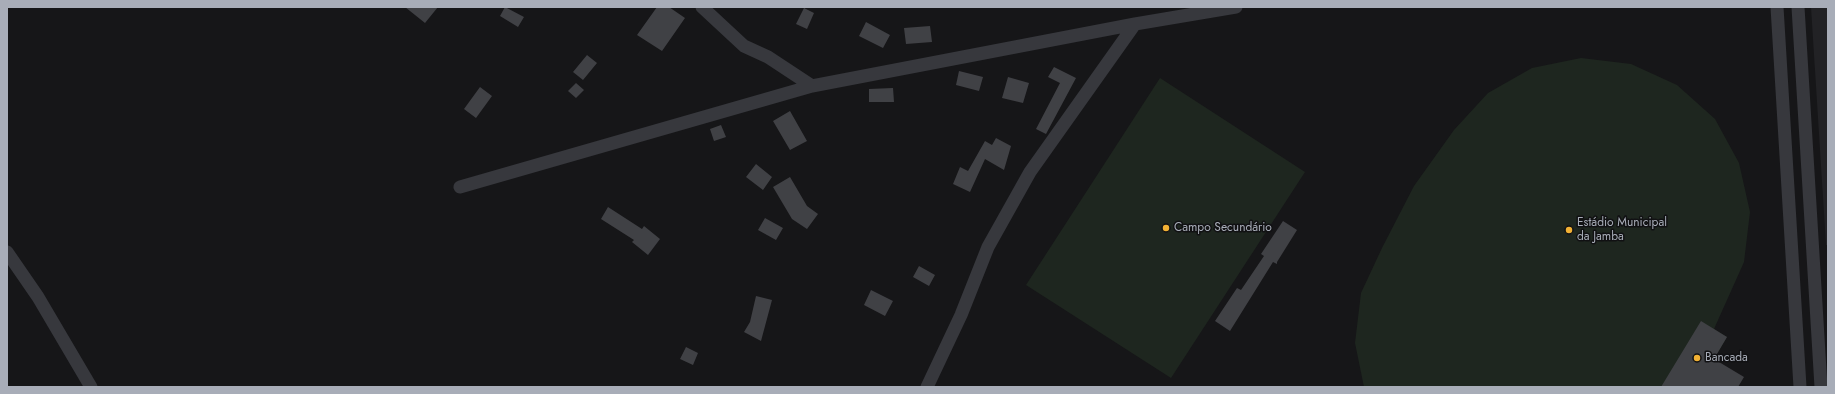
<!DOCTYPE html>
<meta charset="utf-8">
<style>
body{margin:0}
#map{position:relative;width:1835px;height:394px;overflow:hidden;background:#161618;font-family:Jost,sans-serif}
canvas{display:block}
.frame{position:absolute;inset:0;border:8px solid #a8adb8;pointer-events:none}
</style>
<div id="map">
<canvas width="1835" height="394"></canvas>
<div class="frame"></div>
</div>
<script>
const context = document.querySelector('canvas').getContext('2d');
context.lineJoin = 'round';
function fill(path, color) { context.fillStyle = color; context.fill(path, 'evenodd'); }
const toPath = rows => new Path2D(rows.map(r => 'M' + r).join(''));
function strokePath(path, color, width, dash) { context.strokeStyle = color; context.lineWidth = width; context.lineCap = dash ? 'butt' : 'round'; context.setLineDash(dash || []); context.stroke(path); }
function drawText(font, color, halo, rows, align = 'center') {
  context.font = font + ' Jost,sans-serif'; context.lineWidth = 3; context.setLineDash([]); context.textBaseline = 'middle'; context.strokeStyle = halo; context.fillStyle = color; for (const [text, x, y, turn = 0] of rows) {
    context.save(); context.translate(x, y); context.rotate((+turn || 0) * Math.PI / 180); context.textAlign = isNaN(turn) ? turn : align; if (halo) context.strokeText(text, 0, 0); context.fillText(text, 0, 0); context.restore();
  }
}
const built = toPath([
 [1811,7,1828,7,1828,245,1826,245]
]);
const green = toPath([
 [1581,58,1631,64,1677,85,1715,119,1739,163,1750,212,1744,262,1714,329,1727,337,1697,387,1364,387,1355,343,1361,293,1382,248,1414,186,1454,130,1488,93,1532,68],
 [1160,78,1305,172,1171,378,1026,285]
]);
const building = toPath([
 [405,7,438,7,425,23],
 [505,7,524,17,518,27,500,16],
 [657,7,669,7,685,18,662,51,637,35],
 [804,8,814,13,807,29,796,24],
 [866,22,890,35,883,48,859,36],
 [930,26,932,42,906,44,904,28],
 [587,55,597,63,583,80,573,72],
 [1054,67,1076,78,1046,134,1036,129,1060,83,1048,77],
 [959,71,983,77,979,91,956,85],
 [1008,77,1029,83,1023,103,1002,98],
 [576,83,584,90,576,98,568,91],
 [480,87,492,96,476,118,464,109],
 [893,88,894,102,869,102,869,89],
 [790,111,807,141,790,150,773,121],
 [721,125,726,137,714,141,710,129],
 [996,138,1011,146,1004,170,985,159,970,192,953,184,960,167,968,171,985,141,992,145],
 [756,164,772,177,763,190,746,177],
 [790,177,807,206,818,214,807,229,792,219,773,187],
 [608,207,642,229,644,226,660,239,648,255,632,242,634,240,601,219],
 [765,218,783,228,776,240,758,230],
 [1283,221,1297,230,1277,262,1277,264,1273,262,1230,331,1215,321,1237,288,1241,290,1264,256,1261,254],
 [919,266,935,275,929,286,913,277],
 [871,290,893,301,885,316,864,305],
 [756,296,772,300,761,341,744,332,750,322],
 [1701,321,1727,337,1714,359,1744,377,1738,387,1661,387],
 [686,347,698,353,693,365,680,359]
]);
const minor = toPath([
 [702,7,744,46,768,57,812,86],
 [1777,7,1800,387],
 [1798,7,1821,387],
 [460,187,812,86,1135,24,1236,7],
 [7,252,38,297,91,387],
 [927,387,961,315,988,247,1030,172,1135,24]
]);
const markers = [
 [1166,228,4,"#f2b134"],
 [1569,230,4,"#f2b134"],
 [1697,358,4,"#f2b134"]
];
const poiNames = [
 ["Estádio Municipal",1577,223],
 ["da Jamba",1577,237],
 ["Campo Secundário",1174,228],
 ["Bancada",1705,358]
];
fill(built, '#222225');
fill(green, '#1e261f');
fill(building, '#404145');
strokePath(minor, '#37383d', 13);
for (const [x, y, r, color] of markers) { const dot = new Path2D(); dot.arc(x, y, r, 0, 2 * Math.PI); context.fillStyle = color; context.fill(dot); strokePath(dot, '#111113', 1.5); }
drawText('12px', '#a8adb8', '#111113', poiNames, 'left');
</script>
